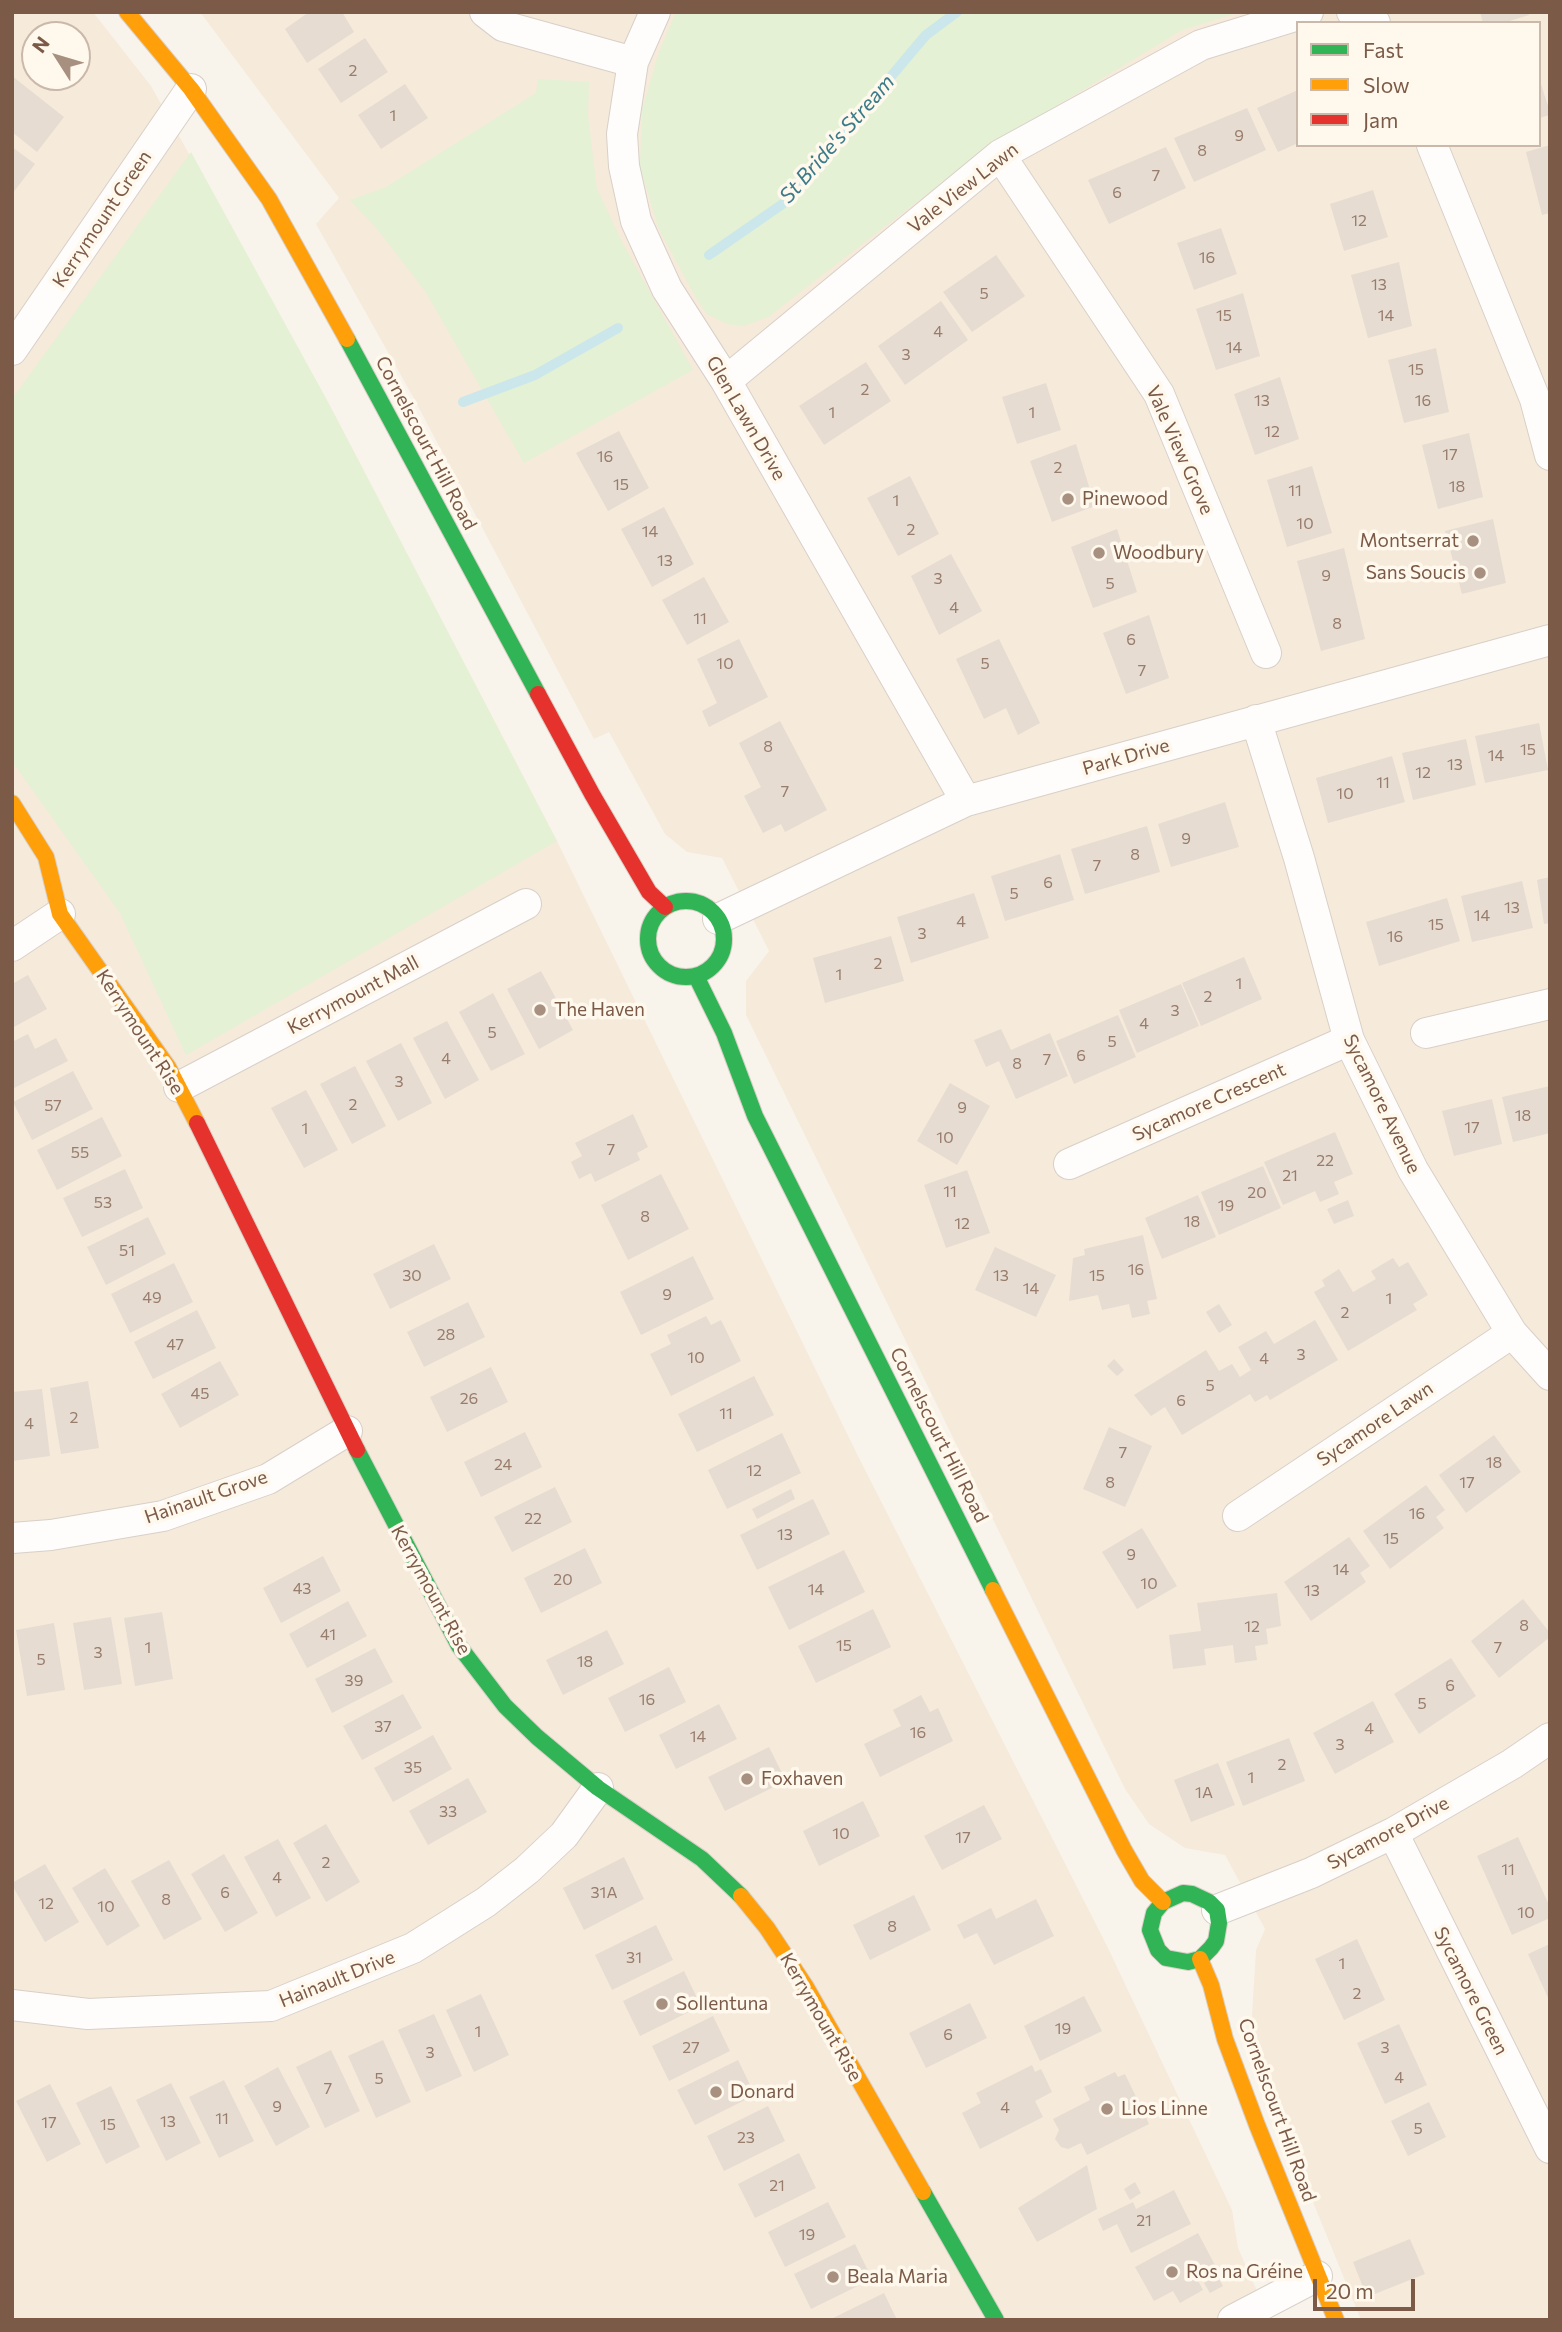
<!DOCTYPE html>
<meta charset="utf-8">
<style>
body{margin:0}
#map{position:relative;width:1562px;height:2332px;overflow:hidden;background:#f9f4eb;font-family:Commissioner,sans-serif}
canvas{display:block}
.frame{position:absolute;inset:0;border:14px solid #7b5a47;pointer-events:none}
.legend{position:absolute;left:1296px;top:21px;width:245px;height:126px;box-sizing:border-box;background:#fff8ed;border:2px solid #cab9ab;margin:0;padding:9px 12px;list-style:none;font-size:21px;color:#7b5a47}
.legend li{display:flex;align-items:center;gap:14px;height:35px}
.legend b{width:35px;border:2px solid #cab9ab}
.north{position:absolute;left:21px;top:21px;width:70px;height:70px;box-sizing:border-box;background:#fff8ed;border:2px solid #cab9ab;border-radius:50%;rotate:307deg;font-size:19px;font-weight:700;line-height:28px;text-align:center;color:#7b5a47}
.north::after{content:'';display:block;margin:auto;width:24px;height:32px;background:#a79080;clip-path:polygon(50% 0,100% 100%,50% 72%,0 100%)}
.scale{position:absolute;left:1313px;top:2279px;width:102px;height:32px;box-sizing:border-box;border:4px solid #7b5a47;border-top:0;padding-left:9px;font-size:21px;line-height:24px;white-space:nowrap;color:#7b5a47;-webkit-text-stroke:5px #fff8ed;paint-order:stroke}
</style>
<div id="map">
<canvas width="1562" height="2332"></canvas>
<div class="frame"></div>
<ul class="legend">
<li><b style="height:9px;background:#30b455"></b>Fast</li>
<li><b style="height:9px;background:#ff9f0a"></b>Slow</li>
<li><b style="height:9px;background:#e5322d"></b>Jam</li>
</ul>
<div class="north">N</div>
<div class="scale">20 m</div>
</div>
<script>
const context = document.querySelector('canvas').getContext('2d');
context.lineJoin = 'round';
function fill(path, color) { context.fillStyle = color; context.fill(path, 'evenodd'); }
const toPath = rows => new Path2D(rows.map(r => 'M' + r).join(''));
function strokePath(path, color, width, dash) { context.strokeStyle = color; context.lineWidth = width; context.lineCap = dash ? 'butt' : 'round'; context.setLineDash(dash || []); context.stroke(path); }
function drawText(font, color, halo, rows, align = 'center') {
  context.font = font + ' Commissioner,sans-serif'; context.lineWidth = 7; context.setLineDash([]); context.textBaseline = 'middle'; context.strokeStyle = halo; context.fillStyle = color; for (const [text, x, y, turn = 0] of rows) {
    context.save(); context.translate(x, y); context.rotate((+turn || 0) * Math.PI / 180); context.textAlign = isNaN(turn) ? turn : align; if (halo) context.strokeText(text, 0, 0); context.fillText(text, 0, 0); context.restore();
  }
}
const residential = toPath([
 [12,12,93,12,151,86,328,402,557,841,857,1454,1108,1948,1232,2210,1238,2248,1270,2320,12,2320],
 [35,35,77,35,77,77,35,77],
 [200,12,1550,12,1550,2320,1361,2320,1250,2047,1256,1950,1265,1929,1225,1855,1185,1848,1149,1824,1125,1789,746,1015,746,981,769,951,722,858,687,852,665,834,609,732,594,739,412,395,316,224,339,198],
 [1298,23,1539,23,1539,145,1298,145]
]);
const green = toPath([
 [676,12,1240,12,1182,30,985,149,768,317,744,326,727,324,707,314,696,298,659,229,640,167,642,111,658,55],
 [538,79,589,82,588,116,597,189,623,244,693,370,524,463,425,291,378,230,350,200,386,187,536,93],
 [191,152,328,402,557,841,186,1055,120,913,12,761,12,399]
]);
const stream = toPath([
 [709,255,784,203,926,35,957,12],
 [463,402,535,375,618,328]
]);
const building = toPath([
 [309,12,342,12,354,32,307,63,285,29],
 [1480,12,1528,12,1529,15,1503,23,1483,23],
 [365,38,388,72,341,103,318,69],
 [12,76,64,117,37,152,12,132],
 [1539,78,1550,112,1550,115,1539,118],
 [405,84,428,118,381,149,358,115],
 [1298,90,1298,143,1278,152,1257,108],
 [1247,108,1266,150,1194,182,1174,138],
 [1550,145,1550,213,1542,215,1526,152],
 [12,147,35,164,12,194],
 [1166,147,1186,188,1109,224,1088,180],
 [1373,190,1388,237,1344,251,1330,204],
 [1221,228,1237,274,1194,290,1177,243],
 [996,255,1025,296,972,332,943,292],
 [1399,262,1412,326,1368,338,1351,275],
 [1243,293,1260,356,1216,370,1196,309],
 [941,301,968,340,905,385,878,346],
 [1436,348,1449,412,1404,423,1388,360],
 [866,362,891,401,824,445,799,406],
 [1280,377,1299,439,1255,455,1234,394],
 [1046,383,1061,430,1017,444,1002,397],
 [619,431,649,488,608,511,576,453],
 [1469,433,1483,497,1438,509,1422,445],
 [1076,444,1095,506,1052,522,1030,461],
 [1312,466,1332,533,1287,547,1267,480],
 [910,476,939,534,898,556,867,498],
 [664,507,694,564,652,587,621,529],
 [1493,519,1506,583,1462,594,1445,531],
 [1117,529,1137,592,1093,608,1071,547],
 [1344,548,1365,639,1321,651,1297,561],
 [951,554,982,611,939,635,911,576],
 [704,577,729,622,687,645,662,600],
 [1149,615,1169,678,1126,694,1103,633],
 [739,639,768,697,709,727,702,711,717,703,697,659],
 [999,639,1040,723,1018,735,1006,708,984,719,956,659],
 [780,721,827,810,785,832,781,824,763,833,744,796,761,787,739,743],
 [1539,723,1548,770,1485,783,1475,736],
 [1466,739,1476,785,1413,800,1402,753],
 [1392,756,1405,802,1328,823,1316,778],
 [1225,802,1239,847,1171,867,1158,824],
 [1147,826,1160,872,1085,894,1071,849],
 [1060,854,1074,900,1005,921,991,876],
 [1550,877,1550,923,1544,924,1537,880],
 [1522,881,1533,928,1472,942,1461,896],
 [974,893,989,938,911,963,897,917],
 [1447,898,1460,941,1379,966,1366,922],
 [891,936,904,981,825,1003,813,958],
 [1244,957,1262,999,1201,1026,1182,983],
 [541,971,573,1030,539,1049,507,989],
 [28,975,47,1009,12,1028,12,984],
 [1181,984,1199,1026,1137,1053,1119,1010],
 [493,993,525,1054,491,1071,459,1012],
 [1118,1015,1136,1057,1074,1084,1056,1041],
 [447,1021,479,1080,445,1099,413,1038],
 [1001,1029,1011,1050,1050,1033,1068,1076,1016,1099,999,1061,986,1067,974,1040],
 [28,1034,35,1049,56,1038,68,1061,12,1089,12,1042],
 [401,1043,432,1103,398,1121,366,1061],
 [355,1066,386,1126,352,1144,320,1084],
 [73,1071,93,1109,32,1140,13,1102],
 [950,1083,990,1106,957,1165,917,1141],
 [1550,1086,1550,1133,1513,1142,1502,1097],
 [306,1090,338,1150,304,1168,271,1108],
 [1492,1099,1502,1144,1454,1156,1442,1111],
 [633,1114,648,1147,637,1153,640,1160,595,1182,591,1173,579,1179,571,1162,582,1156,575,1143],
 [102,1117,122,1156,57,1190,37,1150],
 [1335,1132,1353,1174,1334,1182,1339,1194,1320,1202,1315,1191,1283,1205,1264,1162],
 [1263,1166,1281,1208,1219,1235,1201,1192],
 [125,1169,143,1208,82,1237,63,1198],
 [967,1170,990,1233,946,1248,924,1185],
 [661,1174,689,1229,628,1260,601,1205],
 [1198,1195,1216,1237,1162,1259,1145,1218],
 [1348,1200,1354,1216,1334,1224,1327,1209],
 [148,1217,166,1254,106,1285,87,1247],
 [1143,1235,1157,1299,1147,1301,1150,1314,1132,1318,1129,1304,1102,1310,1098,1295,1069,1301,1073,1258,1085,1255,1084,1249],
 [434,1244,451,1279,390,1309,373,1274],
 [995,1247,1056,1275,1036,1317,975,1290],
 [693,1256,714,1299,641,1335,620,1292],
 [1393,1258,1399,1267,1408,1262,1428,1295,1413,1304,1417,1310,1348,1351,1314,1292,1325,1286,1322,1280,1339,1269,1353,1292,1376,1279,1371,1271],
 [174,1263,193,1302,130,1333,111,1294],
 [468,1302,485,1337,424,1367,407,1332],
 [1219,1304,1232,1325,1219,1333,1206,1312],
 [197,1310,216,1348,153,1379,134,1342],
 [706,1316,711,1325,721,1320,741,1361,671,1396,650,1354,671,1344,667,1335],
 [1315,1320,1338,1360,1270,1400,1267,1395,1255,1402,1250,1394,1182,1435,1165,1407,1151,1416,1134,1395,1206,1350,1219,1371,1232,1364,1240,1377,1251,1370,1238,1347,1266,1331,1274,1344],
 [1114,1359,1124,1370,1117,1376,1107,1366],
 [220,1361,239,1395,180,1428,161,1394],
 [491,1367,508,1402,447,1432,430,1397],
 [754,1376,774,1415,697,1452,678,1414],
 [88,1381,99,1448,61,1454,50,1388],
 [42,1389,50,1456,12,1461,12,1392],
 [1109,1427,1152,1446,1125,1507,1083,1489],
 [525,1432,542,1467,481,1497,464,1462],
 [782,1433,801,1473,727,1509,708,1470],
 [1494,1435,1521,1472,1466,1513,1439,1475],
 [1426,1485,1445,1510,1436,1517,1444,1528,1390,1569,1363,1531],
 [555,1487,572,1522,512,1552,494,1517],
 [791,1489,795,1499,757,1519,752,1509],
 [813,1499,830,1534,757,1570,740,1535],
 [1142,1528,1177,1586,1137,1609,1102,1552],
 [1349,1537,1370,1566,1360,1573,1366,1582,1311,1621,1284,1582],
 [585,1548,602,1583,541,1613,524,1578],
 [844,1550,865,1592,789,1630,768,1587],
 [323,1556,341,1591,281,1623,263,1588],
 [1277,1593,1281,1626,1266,1629,1268,1644,1255,1646,1257,1660,1235,1663,1233,1645,1204,1649,1206,1665,1173,1669,1169,1635,1201,1631,1197,1603],
 [1523,1599,1550,1633,1550,1637,1499,1678,1471,1641],
 [348,1601,367,1636,307,1668,289,1634],
 [873,1609,891,1647,816,1683,798,1646],
 [162,1612,173,1679,135,1686,124,1618],
 [111,1617,122,1684,84,1690,73,1623],
 [54,1623,65,1690,27,1696,16,1630],
 [607,1630,624,1664,563,1695,546,1660],
 [375,1648,393,1682,332,1713,315,1679],
 [1451,1658,1476,1696,1419,1734,1394,1694],
 [669,1667,686,1702,625,1732,608,1698],
 [403,1694,422,1728,362,1760,343,1726],
 [921,1695,930,1712,938,1708,953,1741,880,1777,864,1744,901,1726,893,1710],
 [1373,1701,1394,1742,1335,1774,1313,1733],
 [719,1704,737,1739,676,1769,659,1735],
 [433,1735,452,1769,393,1802,374,1768],
 [1289,1738,1305,1781,1243,1806,1226,1762],
 [769,1747,786,1781,725,1811,708,1777],
 [1218,1763,1235,1805,1191,1822,1174,1780],
 [468,1778,487,1812,428,1845,409,1811],
 [863,1801,880,1836,819,1866,803,1831],
 [984,1805,1002,1839,942,1870,924,1836],
 [326,1824,360,1882,326,1902,293,1843],
 [1518,1837,1550,1907,1550,1918,1512,1935,1477,1856],
 [278,1839,311,1898,276,1917,244,1857],
 [224,1854,258,1913,225,1932,191,1874],
 [624,1857,644,1899,584,1930,563,1888],
 [169,1860,202,1919,164,1940,131,1881],
 [45,1864,79,1922,45,1942,12,1885,12,1883],
 [105,1868,140,1926,107,1946,72,1888],
 [914,1895,931,1930,870,1960,853,1925],
 [1036,1899,1054,1936,994,1965,977,1933,964,1939,957,1925,991,1908,996,1919],
 [656,1925,673,1960,612,1990,595,1955],
 [1357,1939,1385,2000,1344,2020,1315,1959],
 [1550,1944,1550,2002,1528,1954],
 [684,1971,701,2006,640,2036,623,2001],
 [481,1994,509,2055,474,2072,446,2010],
 [1084,1996,1102,2031,1040,2061,1024,2026],
 [970,2003,987,2038,926,2068,909,2033],
 [434,2014,462,2076,426,2092,398,2030],
 [713,2016,730,2051,669,2081,652,2046],
 [1399,2024,1427,2085,1385,2104,1357,2043],
 [383,2040,411,2102,376,2118,348,2056],
 [331,2050,360,2111,325,2128,296,2067],
 [738,2060,755,2095,695,2125,677,2090],
 [1032,2065,1035,2072,1041,2069,1052,2092,1035,2101,1043,2117,980,2149,962,2113,981,2103,976,2093],
 [278,2067,310,2127,276,2146,244,2086],
 [1115,2072,1118,2077,1125,2074,1149,2124,1087,2155,1081,2143,1068,2149,1061,2147,1055,2139,1059,2130,1053,2119,1090,2100,1084,2087],
 [224,2080,254,2141,219,2158,189,2097],
 [171,2083,201,2143,166,2161,136,2100],
 [50,2084,81,2144,47,2162,16,2101],
 [111,2086,140,2147,106,2164,76,2103],
 [1429,2102,1446,2137,1408,2156,1391,2121],
 [768,2106,785,2141,724,2171,707,2136],
 [799,2153,816,2188,755,2218,738,2184],
 [1087,2165,1097,2209,1037,2242,1018,2208],
 [1135,2182,1141,2193,1130,2200,1124,2189],
 [1174,2190,1191,2224,1131,2253,1117,2224,1103,2231,1098,2219,1133,2202,1136,2209],
 [828,2202,846,2237,785,2267,768,2232],
 [1198,2233,1216,2267,1196,2277,1203,2290,1180,2303,1173,2291,1154,2301,1135,2267],
 [1410,2239,1425,2274,1367,2297,1353,2262],
 [855,2244,872,2279,811,2309,794,2274],
 [1217,2276,1223,2286,1210,2293,1204,2283],
 [884,2293,897,2320,829,2320]
]);
const street = toPath([
 [485,12,503,26,633,62],
 [655,12,633,62,622,134,624,166,636,221,667,289,726,381,966,801],
 [1352,12,1367,16,1375,23],
 [1432,145,1535,399,1550,455],
 [1000,155,1159,394,1266,653],
 [12,350,191,89],
 [726,381,1000,155,1201,45,1308,12],
 [1256,720,1299,858,1349,1040,1413,1170,1512,1333,1550,1375],
 [718,919,966,801,1550,640],
 [12,946,60,914],
 [1426,1033,1550,1004],
 [179,1087,526,904],
 [1069,1164,1349,1040],
 [1238,1516,1512,1333],
 [12,1538,51,1535,163,1516,268,1479,347,1431],
 [1393,1833,1550,2148],
 [1217,1910,1311,1873,1393,1833,1512,1764,1550,1738],
 [12,2005,88,2014,271,2006,413,1948,486,1902,527,1870,564,1835,598,1788],
 [1233,2320,1317,2276]
]);
const fast = toPath([
 [347,339,538,694],
 '648 939a38 38 0 1 1 76 0a38 38 0 1 1-76 0Z',
 [696,976,724,1033,755,1116,993,1590],
 [357,1450,459,1646,505,1706,537,1737,598,1788,702,1859,741,1896],
 [1183,1893,1192,1894,1209,1902,1217,1910,1219,1923,1216,1941,1211,1948,1200,1959,1188,1962,1166,1958,1158,1950,1150,1930,1154,1913,1163,1902,1183,1893],
 [923,2192,996,2320]
]);
const slow = toPath([
 [127,12,191,89,269,199,347,339],
 [12,803,46,857,60,914,168,1067,197,1123],
 [993,1590,1124,1850,1142,1881,1163,1902],
 [741,1896,767,1928,806,1987,923,2192],
 [1200,1959,1211,1985,1225,2039,1257,2125,1336,2320]
]);
const jam = toPath([
 [538,694,592,794,649,892,665,907],
 [197,1123,357,1450]
]);
const markers = [
 [1068,499,7,"#a79080"],
 [1473,541,7,"#a79080"],
 [1099,553,7,"#a79080"],
 [1480,573,7,"#a79080"],
 [540,1010,7,"#a79080"],
 [747,1779,7,"#a79080"],
 [662,2004,7,"#a79080"],
 [716,2092,7,"#a79080"],
 [1107,2109,7,"#a79080"],
 [1172,2272,7,"#a79080"],
 [833,2277,7,"#a79080"]
];
const numberNames = [
 ["2",353,71],
 ["1",393,116],
 ["9",1239,136],
 ["8",1202,151],
 ["7",1156,176],
 ["6",1117,193],
 ["12",1359,221],
 ["16",1207,258],
 ["13",1379,285],
 ["5",984,294],
 ["15",1224,316],
 ["14",1386,316],
 ["4",938,332],
 ["14",1234,348],
 ["3",906,355],
 ["15",1416,370],
 ["2",865,390],
 ["13",1262,401],
 ["16",1423,401],
 ["1",832,413],
 ["1",1032,413],
 ["12",1272,432],
 ["17",1450,455],
 ["16",605,457],
 ["2",1058,468],
 ["15",621,485],
 ["18",1457,487],
 ["11",1295,491],
 ["1",896,501],
 ["10",1305,524],
 ["2",911,530],
 ["14",650,532],
 ["13",665,561],
 ["9",1326,576],
 ["3",938,579],
 ["5",1110,584],
 ["4",954,608],
 ["11",700,619],
 ["8",1337,624],
 ["6",1131,640],
 ["10",725,664],
 ["5",985,664],
 ["7",1142,671],
 ["8",768,747],
 ["15",1528,750],
 ["14",1496,756],
 ["13",1455,765],
 ["12",1423,773],
 ["11",1383,783],
 ["7",785,792],
 ["10",1345,794],
 ["9",1186,839],
 ["8",1135,855],
 ["7",1097,866],
 ["6",1048,883],
 ["5",1014,894],
 ["13",1512,908],
 ["14",1482,916],
 ["4",961,922],
 ["15",1436,925],
 ["3",922,934],
 ["16",1395,937],
 ["2",878,964],
 ["1",839,975],
 ["1",1239,984],
 ["2",1208,997],
 ["3",1175,1011],
 ["4",1144,1024],
 ["5",492,1033],
 ["5",1112,1042],
 ["6",1081,1056],
 ["4",446,1059],
 ["7",1047,1060],
 ["8",1017,1064],
 ["3",399,1082],
 ["2",353,1105],
 ["57",53,1106],
 ["9",962,1108],
 ["18",1523,1116],
 ["17",1472,1128],
 ["1",305,1129],
 ["10",945,1138],
 ["7",611,1150],
 ["55",80,1153],
 ["22",1325,1161],
 ["21",1290,1176],
 ["11",950,1192],
 ["20",1257,1193],
 ["53",103,1203],
 ["19",1226,1206],
 ["8",645,1217],
 ["18",1192,1222],
 ["12",962,1224],
 ["51",127,1251],
 ["16",1136,1270],
 ["30",412,1276],
 ["13",1001,1276],
 ["15",1097,1276],
 ["14",1031,1289],
 ["9",667,1295],
 ["49",152,1298],
 ["1",1389,1299],
 ["2",1345,1313],
 ["28",446,1335],
 ["47",175,1345],
 ["3",1301,1355],
 ["10",696,1358],
 ["4",1264,1359],
 ["5",1210,1386],
 ["45",200,1394],
 ["26",469,1399],
 ["6",1181,1401],
 ["11",726,1414],
 ["2",74,1418],
 ["4",29,1424],
 ["7",1123,1453],
 ["18",1494,1463],
 ["24",503,1465],
 ["12",754,1471],
 ["8",1110,1483],
 ["17",1467,1483],
 ["16",1417,1514],
 ["22",533,1519],
 ["13",785,1535],
 ["15",1391,1539],
 ["9",1131,1555],
 ["14",1341,1570],
 ["20",563,1580],
 ["10",1149,1584],
 ["43",302,1589],
 ["14",816,1590],
 ["13",1312,1591],
 ["8",1524,1626],
 ["12",1252,1627],
 ["41",328,1635],
 ["15",844,1646],
 ["1",148,1648],
 ["7",1498,1648],
 ["3",98,1653],
 ["5",41,1660],
 ["18",585,1662],
 ["39",354,1681],
 ["6",1450,1686],
 ["16",647,1700],
 ["5",1422,1704],
 ["37",383,1727],
 ["4",1369,1729],
 ["16",918,1733],
 ["14",698,1737],
 ["3",1340,1745],
 ["2",1282,1765],
 ["35",413,1768],
 ["1",1251,1778],
 ["1A",1204,1793],
 ["33",448,1812],
 ["10",841,1834],
 ["17",963,1838],
 ["2",326,1863],
 ["11",1508,1870],
 ["4",277,1878],
 ["6",225,1893],
 ["31A",604,1893],
 ["8",166,1900],
 ["12",46,1904],
 ["10",106,1907],
 ["10",1526,1913],
 ["8",892,1927],
 ["31",634,1958],
 ["1",1342,1964],
 ["2",1357,1994],
 ["19",1063,2029],
 ["1",478,2032],
 ["6",948,2035],
 ["27",691,2048],
 ["3",1385,2048],
 ["3",430,2053],
 ["4",1399,2078],
 ["5",379,2079],
 ["7",328,2089],
 ["9",277,2107],
 ["4",1005,2108],
 ["11",222,2119],
 ["13",168,2122],
 ["17",49,2123],
 ["15",108,2125],
 ["5",1418,2129],
 ["23",746,2138],
 ["21",777,2186],
 ["21",1144,2221],
 ["19",807,2235]
];
const streetNames = [
 ["Vale View Lawn",963,188,-38],
 ["Kerrymount Green",102,219,-56],
 ["Glen Lawn Drive",746,418,60],
 ["Cornelscourt Hill Road",426,443,62],
 ["Vale View Grove",1180,450,66],
 ["Park Drive",1126,757,-16],
 ["Kerrymount Mall",353,995,-28],
 ["Kerrymount Rise",140,1032,57],
 ["Sycamore Crescent",1209,1102,-24],
 ["Sycamore Avenue",1382,1104,64],
 ["Sycamore Lawn",1375,1424,-34],
 ["Cornelscourt Hill Road",939,1435,63],
 ["Hainault Grove",206,1497,-19],
 ["Kerrymount Rise",431,1590,61],
 ["Sycamore Drive",1388,1833,-28],
 ["Hainault Drive",337,1979,-22],
 ["Sycamore Green",1471,1991,63],
 ["Kerrymount Rise",821,2017,60],
 ["Cornelscourt Hill Road",1277,2110,70]
];
const poiNames = [
 ["Pinewood",1082,499],
 ["Montserrat",1459,541,"right"],
 ["Woodbury",1113,553],
 ["Sans Soucis",1466,573,"right"],
 ["The Haven",554,1010],
 ["Foxhaven",761,1779],
 ["Sollentuna",676,2004],
 ["Donard",730,2092],
 ["Lios Linne",1121,2109],
 ["Ros na Gréine",1186,2272],
 ["Beala Maria",847,2277]
];
const waterNames = [
 ["St Bride's Stream",837,139,-49]
];
fill(residential, '#f6eada');
fill(green, '#e4f1d4');
strokePath(stream, '#cbe7eb', 10);
fill(building, '#e6dcd1');
strokePath(street, '#d8d0c8', 32);
strokePath(fast, '#d9d0c7', 18);
strokePath(slow, '#d9d0c7', 18);
strokePath(jam, '#d9d0c7', 18);
strokePath(street, '#fefdfc', 30);
strokePath(fast, '#30b455', 16);
strokePath(slow, '#ff9f0a', 16);
strokePath(jam, '#e5322d', 16);
for (const [x, y, r, color] of markers) { const dot = new Path2D(); dot.arc(x, y, r, 0, 2 * Math.PI); context.fillStyle = color; context.fill(dot); strokePath(dot, '#fff8ed', 2.5); }
drawText('16px', '#987c6c', null, numberNames);
drawText('19px', '#7b5a47', '#fff8ed', streetNames);
drawText('19px', '#7b5a47', '#fff8ed', poiNames, 'left');
drawText('italic 21px', '#3b7b89', '#fff8ed', waterNames);
</script>
